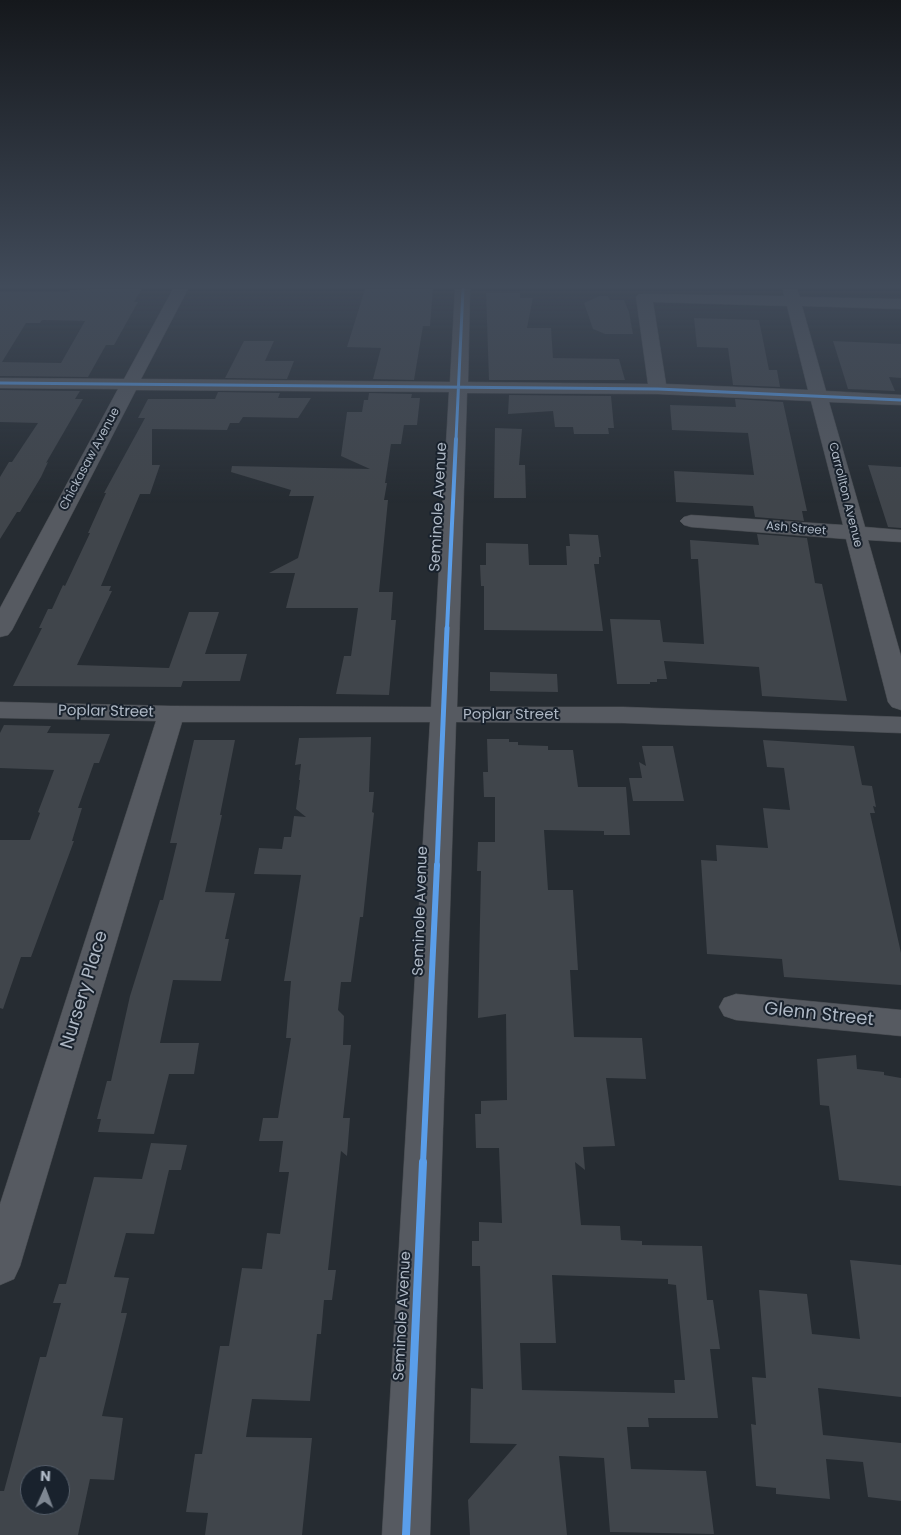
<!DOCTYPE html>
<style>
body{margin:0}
#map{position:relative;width:901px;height:1535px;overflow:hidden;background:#262c32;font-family:Poppins,sans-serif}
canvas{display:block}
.north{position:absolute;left:20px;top:1465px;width:50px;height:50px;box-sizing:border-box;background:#19222d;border:1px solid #555e6a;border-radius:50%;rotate:2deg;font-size:14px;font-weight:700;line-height:20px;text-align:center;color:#aeb8c5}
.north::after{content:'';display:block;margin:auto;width:18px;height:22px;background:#7e8792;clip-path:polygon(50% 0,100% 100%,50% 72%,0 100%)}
</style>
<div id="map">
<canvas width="901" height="1535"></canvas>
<div class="north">N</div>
</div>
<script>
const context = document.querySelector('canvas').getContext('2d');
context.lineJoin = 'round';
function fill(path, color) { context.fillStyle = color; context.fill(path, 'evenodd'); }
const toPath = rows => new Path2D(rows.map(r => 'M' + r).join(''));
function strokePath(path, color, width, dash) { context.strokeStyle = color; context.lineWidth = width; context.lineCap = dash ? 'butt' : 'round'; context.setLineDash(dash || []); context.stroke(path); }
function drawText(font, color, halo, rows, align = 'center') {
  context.font = font + ' Poppins,sans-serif'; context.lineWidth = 4; context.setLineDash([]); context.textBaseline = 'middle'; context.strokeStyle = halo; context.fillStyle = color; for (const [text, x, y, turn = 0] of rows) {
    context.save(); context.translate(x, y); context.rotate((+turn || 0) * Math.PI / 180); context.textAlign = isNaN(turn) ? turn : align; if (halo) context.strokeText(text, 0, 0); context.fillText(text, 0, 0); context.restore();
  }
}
const building = toPath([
 [100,289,142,289,134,302,138,302,114,345,106,345,88,377,0,376,0,292,69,292,70,290],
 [42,320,85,321,61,363,2,362,26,323,40,323],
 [365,289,433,289,430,326,423,326,414,380,373,379,381,348,347,347],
 [486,293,520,293,520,298,533,298,527,328,551,328,553,358,619,359,625,380,489,380],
 [599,296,608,296,610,300,624,300,629,312,633,334,605,334,593,329,584,303],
 [694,318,759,320,769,370,777,370,780,387,733,385,728,348,697,347],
 [244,341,274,341,265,361,294,361,287,379,225,378],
 [833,341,901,344,901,378,889,377,895,391,848,389],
 [0,390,80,391,75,399,83,399,46,463,48,462,41,477,20,512,17,512,0,539,0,477,9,462,12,462,38,423,0,422],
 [218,392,280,393,278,398,311,398,298,418,243,417,239,423,230,423,227,430,152,429,152,465,160,465,150,494,140,494,101,586,111,586,109,591,112,591,77,665,169,668,189,612,219,612,205,654,247,654,240,681,183,681,181,687,13,686,42,628,39,628,48,609,52,609,63,585,65,586,90,533,88,533,106,493,104,493,145,418,138,418,148,399,215,399],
 [369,393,412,394,411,398,420,398,417,425,404,425,401,444,391,444,385,483,387,483,384,500,388,500,379,592,393,592,391,620,396,620,389,695,336,694,344,656,351,656,358,608,286,608,295,573,269,573,298,558,314,496,289,496,291,490,231,472,232,466,370,469,341,456,347,412,362,412,364,400,368,400],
 [509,395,611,396,614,428,608,428,609,434,574,434,573,427,555,427,553,411,508,414],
 [735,399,783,402,807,511,802,511,804,521,755,517,753,506,676,502,674,471,754,475,748,433,672,430,670,405,736,407],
 [495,428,522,429,519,465,525,465,526,498,494,498],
 [868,465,901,467,901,528,888,527],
 [569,534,598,535,601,557,599,557,599,564,594,564,603,631,484,630,484,586,481,586,480,565,486,565,486,543,528,544,529,565,567,565,566,546,570,546],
 [757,534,807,538,815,583,822,584,847,701,762,696,759,667,664,661,667,679,657,679,657,682,650,682,650,684,617,684,610,619,660,620,663,642,704,644,698,559,691,559,690,540,759,545],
 [490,672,557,674,558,692,490,691],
 [4,725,51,726,47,733,110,734,99,763,94,763,78,808,82,808,72,841,74,841,31,957,21,957,3,1009,0,1008,0,840,30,840,40,813,38,812,54,770,0,768,0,733],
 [371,737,369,792,374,792,372,812,374,813,363,917,360,917,351,982,341,982,338,1010,344,1016,343,1045,351,1045,343,1118,350,1118,347,1156,341,1151,328,1270,336,1270,332,1300,324,1300,321,1334,317,1334,310,1401,252,1399,246,1437,312,1438,302,1535,205,1535,208,1513,186,1512,195,1454,202,1454,220,1346,229,1346,242,1268,262,1269,267,1233,280,1234,289,1172,279,1172,283,1141,259,1141,263,1118,278,1118,291,1038,286,1038,291,981,284,981,301,875,254,874,259,848,282,849,284,837,291,837,294,816,306,817,296,809,300,780,299,780,301,764,295,765,299,738],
 [487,739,509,739,509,742,518,742,518,745,548,746,548,750,573,750,578,787,626,787,630,835,604,835,604,831,544,830,548,890,573,890,578,970,570,970,574,1037,642,1038,646,1079,606,1078,615,1146,583,1147,585,1170,575,1162,581,1225,620,1226,621,1240,642,1241,642,1245,702,1246,707,1300,713,1300,720,1349,710,1349,718,1418,648,1418,649,1427,627,1427,631,1469,706,1471,714,1534,610,1532,604,1458,559,1456,567,1535,470,1535,468,1500,517,1444,470,1443,471,1388,483,1389,480,1266,472,1266,472,1241,479,1241,479,1222,502,1223,499,1148,476,1148,475,1114,481,1114,481,1101,507,1100,506,1014,478,1018,481,871,477,871,478,842,495,842,495,797,484,797,483,772,488,772],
 [552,1275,668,1279,668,1284,676,1285,685,1380,674,1380,675,1393,522,1390,520,1343,556,1343],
 [194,740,235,740,220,815,222,815,205,892,235,893,225,939,229,939,221,981,173,980,160,1043,199,1043,194,1074,169,1074,154,1134,98,1132,101,1119,97,1119,107,1081,111,1081,130,996,160,900,163,900,177,843,170,843],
 [763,740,854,746,862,785,872,786,876,807,873,806,875,813,870,813,901,953,901,985,784,977,782,959,707,954,701,860,717,861,716,845,768,848,763,808,790,810,784,768,767,767],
 [642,746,673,746,684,801,633,801,629,778,642,778,639,762,646,766],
 [856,1055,857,1069,884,1072,884,1075,901,1078,901,1186,839,1180,829,1106,820,1105,817,1059],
 [151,1143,187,1145,181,1170,169,1170,154,1234,126,1233,114,1277,129,1278,121,1313,127,1313,102,1416,123,1418,114,1480,90,1479,78,1535,0,1535,0,1491,4,1491,40,1357,46,1357,61,1303,53,1303,59,1284,66,1284,94,1177,142,1179],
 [30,1475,60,1475,60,1505,30,1505],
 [850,1260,901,1265,901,1397,818,1388,823,1435,901,1443,901,1501,868,1497,863,1462,826,1459,830,1499,776,1494,776,1488,756,1486,751,1424,756,1425,752,1377,766,1378,759,1290,807,1294,812,1334,860,1339]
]);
const minor = toPath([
 [173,289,188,289,141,379,450,382,455,289,470,289,468,382,648,384,636,297,639,294,784,296,783,289,797,289,800,297,901,299,901,309,802,306,826,391,901,395,901,405,829,402,865,527,901,530,901,542,868,540,901,656,901,710,892,707,888,702,846,539,691,527,684,525,680,521,684,517,691,515,843,525,811,401,658,394,467,393,457,707,624,707,901,717,901,733,624,723,456,722,430,1535,382,1535,430,722,182,722,20,1266,14,1279,0,1285,0,1204,156,721,0,718,0,702,171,706,431,707,449,392,136,390,12,630,8,635,0,637,0,608,118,389,0,388,0,378,124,379,173,289],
 [653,302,787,306,808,390,666,384,653,302],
 [736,994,901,1010,901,1036,736,1020,724,1016,719,1007,724,998,736,994]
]);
const cyclewayFar4 = toPath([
 [0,383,658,389,901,400],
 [456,440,463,289]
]);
const cyclewayFar3 = toPath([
 [447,629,456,439]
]);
const cyclewayFar2 = toPath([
 [437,866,447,628]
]);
const cyclewayFar1 = toPath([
 [423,1163,437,865]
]);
const cycleway = toPath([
 [406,1535,423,1162]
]);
const farStreetnames = [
 ["Chickasaw Avenue",90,459,-62],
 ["Carrollton Avenue",845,495,76],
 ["Ash Street",796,529,5]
];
const streetNames = [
 ["Seminole Avenue",439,507,-87],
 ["Poplar Street",106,712,1],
 ["Poplar Street",511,715],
 ["Seminole Avenue",421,911,-88],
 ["Seminole Avenue",403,1316,-87]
];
const nearStreetnames = [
 ["Nursery Place",85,990,-73],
 ["Glenn Street",819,1015,6]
];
fill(building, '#40454b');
strokePath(minor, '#44484d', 1);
fill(minor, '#565a61');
strokePath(cyclewayFar4, '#5a9eea', 3);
strokePath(cyclewayFar3, '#5a9eea', 4);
strokePath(cyclewayFar2, '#5a9eea', 5);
strokePath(cyclewayFar1, '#5a9eea', 6);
strokePath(cycleway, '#5a9eea', 8);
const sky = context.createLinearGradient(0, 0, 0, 503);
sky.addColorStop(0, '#15181c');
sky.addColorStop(0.57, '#414b5a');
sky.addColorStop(1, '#414b5a00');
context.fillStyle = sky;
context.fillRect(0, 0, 901, 503);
drawText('12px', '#aeb8c5', '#19222d', farStreetnames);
drawText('15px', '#aeb8c5', '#19222d', streetNames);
drawText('18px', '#aeb8c5', '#19222d', nearStreetnames);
</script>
